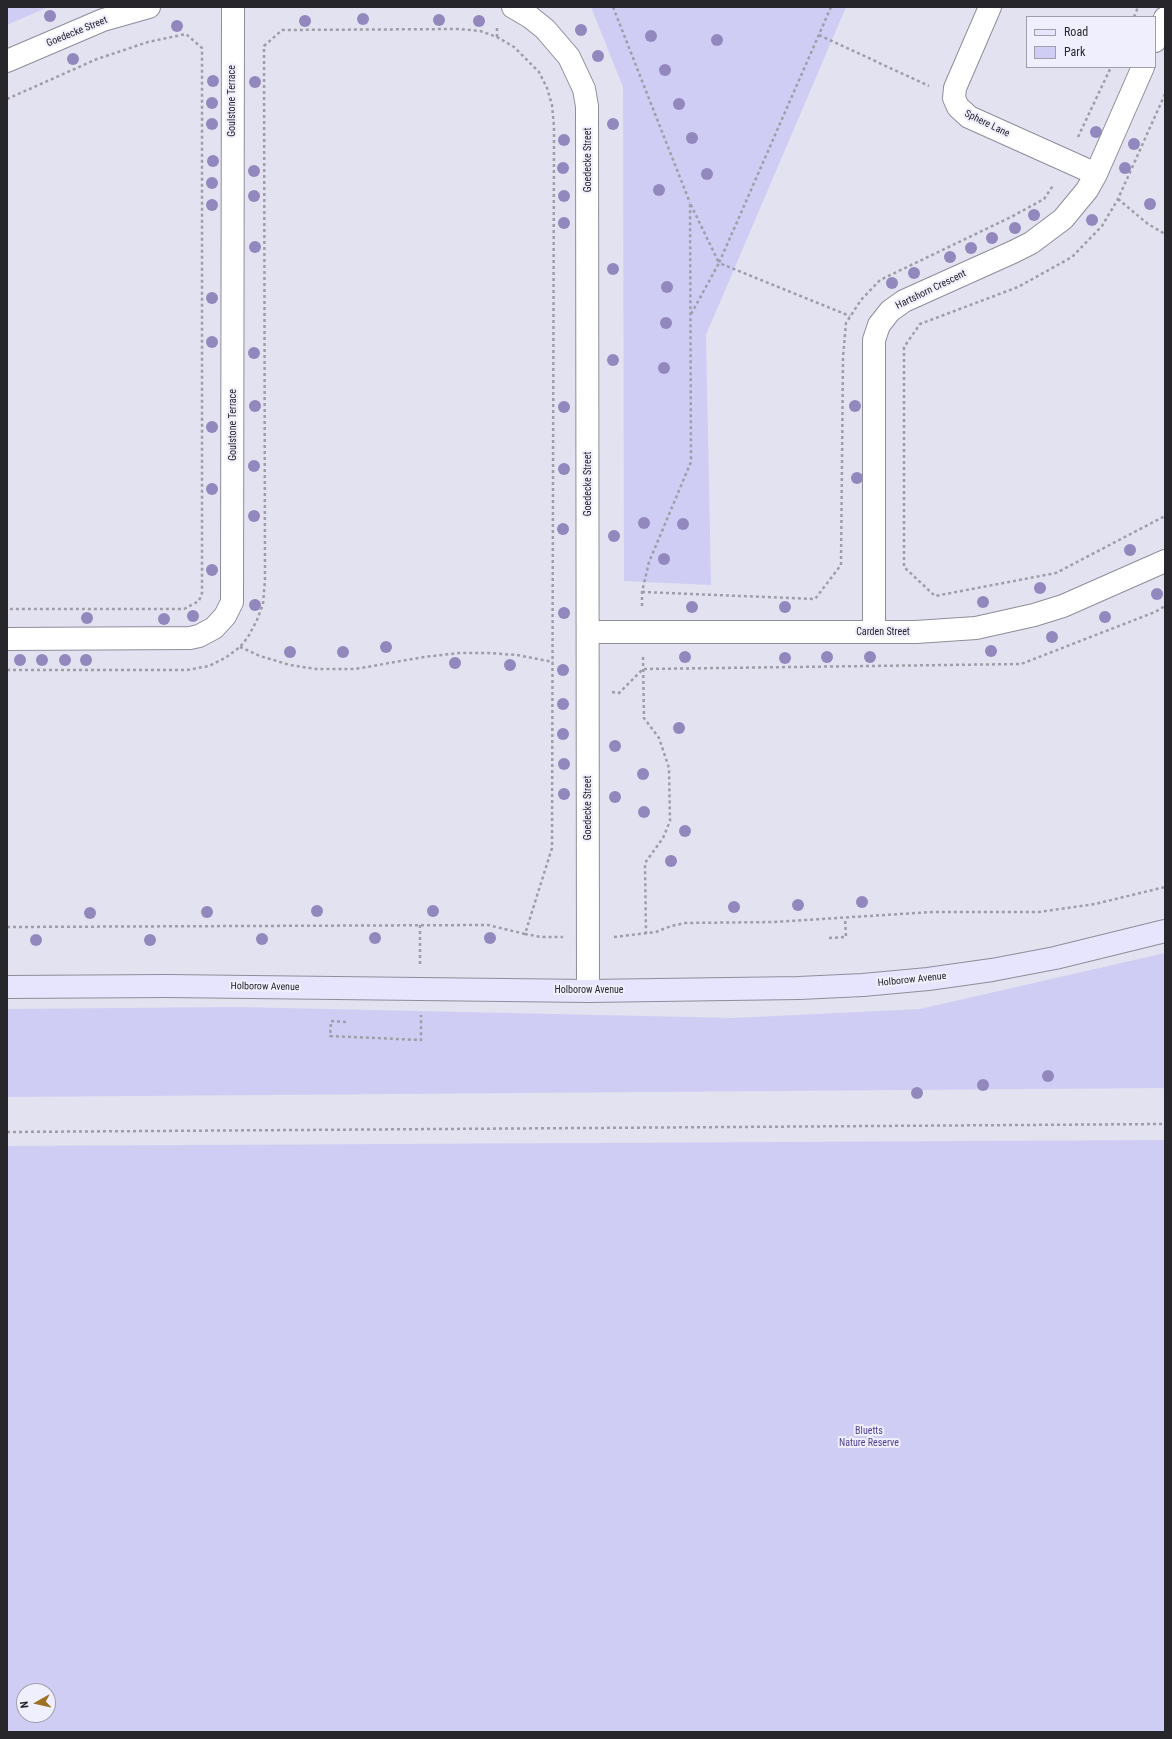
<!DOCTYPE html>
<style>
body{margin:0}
#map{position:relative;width:1172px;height:1739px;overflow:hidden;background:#e3e2f0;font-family:"Roboto Condensed",sans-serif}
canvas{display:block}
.frame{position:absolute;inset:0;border:8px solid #27262b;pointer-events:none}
.legend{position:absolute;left:1026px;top:16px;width:130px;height:52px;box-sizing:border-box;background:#f0effd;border:1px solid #a09fa9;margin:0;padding:5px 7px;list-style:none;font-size:12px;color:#27262b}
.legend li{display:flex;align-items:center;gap:8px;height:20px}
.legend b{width:20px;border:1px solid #a09fa9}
.north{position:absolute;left:16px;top:1683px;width:40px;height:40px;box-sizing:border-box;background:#f0effd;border:1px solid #a09fa9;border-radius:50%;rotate:262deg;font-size:11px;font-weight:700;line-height:16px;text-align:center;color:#27262b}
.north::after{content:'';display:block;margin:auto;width:14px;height:18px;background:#9d7121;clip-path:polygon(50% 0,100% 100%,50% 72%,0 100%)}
</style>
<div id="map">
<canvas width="1172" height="1739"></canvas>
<div class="frame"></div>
<ul class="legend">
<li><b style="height:5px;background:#e7e5fe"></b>Road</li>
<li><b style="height:11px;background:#cfcdf4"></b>Park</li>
</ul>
<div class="north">N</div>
</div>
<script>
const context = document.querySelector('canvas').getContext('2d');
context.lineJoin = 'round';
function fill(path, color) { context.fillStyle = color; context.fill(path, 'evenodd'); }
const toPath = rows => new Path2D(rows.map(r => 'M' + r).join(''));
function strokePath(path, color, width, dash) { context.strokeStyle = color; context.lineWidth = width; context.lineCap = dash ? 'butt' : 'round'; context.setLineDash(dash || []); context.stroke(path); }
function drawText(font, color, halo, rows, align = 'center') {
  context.font = font + ' "Roboto Condensed",sans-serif'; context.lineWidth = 4; context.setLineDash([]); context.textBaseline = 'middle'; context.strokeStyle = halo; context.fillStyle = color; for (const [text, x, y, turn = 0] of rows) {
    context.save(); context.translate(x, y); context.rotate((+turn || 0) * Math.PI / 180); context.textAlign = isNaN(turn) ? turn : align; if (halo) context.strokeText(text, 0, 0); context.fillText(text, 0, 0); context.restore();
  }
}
const green = toPath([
 [7,7,48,7,7,25],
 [591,7,846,7,706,335,711,585,624,581,623,87],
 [1165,953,1165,1088,7,1097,7,1009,237,1007,734,1018,920,1009],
 [1165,1140,1165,1732,7,1732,7,1146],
 [24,1691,48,1691,48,1715,24,1715]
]);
const path = toPath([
 [613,7,690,203],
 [831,7,719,263,850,316],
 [1134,17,1138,7],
 [819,35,929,86],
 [497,37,497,27],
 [1165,94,1118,199,1102,226,1072,257,1018,287,920,324,904,347,904,567,935,596,1056,573,1165,516],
 [7,99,97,59,148,42,186,34,202,48,202,593,199,601,184,609,7,609],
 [1078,137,1111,67],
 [1118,199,1148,224,1165,234],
 [642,592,815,599,841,565,843,357,846,323,861,300,880,280,1011,217,1044,199,1054,184],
 [642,606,642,592,649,562,691,462,690,203,719,263,690,316],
 [240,647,260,656,290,665,316,669,355,669,424,657,459,653,488,653,517,655,553,662],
 [643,657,644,718,659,738,669,768,670,821,663,838,645,863,646,934],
 [7,670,187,670,209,666,225,658,240,647,248,637,257,620,263,604,265,580,264,46,282,30,460,29,480,31,497,37,514,47,539,72,547,88,552,105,554,127,552,848,525,934,541,937,563,937],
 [612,692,619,693,643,669,1021,664,1155,612,1165,606],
 [420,925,420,964],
 [7,927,488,925,525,934],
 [614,937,656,932,671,926,685,923,774,922,932,912,1039,912,1095,904,1165,887],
 [829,938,846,937,845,918],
 [346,1022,331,1021,330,1036,421,1040,421,1015],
 [7,1132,1165,1124]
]);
const minor = toPath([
 [513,7,530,17,545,29,569,57,584,89,587,106,588,991],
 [990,7,955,88,954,98,958,107,969,117,1096,174],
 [1155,41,1165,18],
 [7,61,103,20,149,7],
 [588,632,916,632,976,628,1034,615,1063,606,1165,561],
 [874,632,874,340,879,325,890,311,904,301,1013,252,1031,243,1063,219,1087,190,1096,174,1143,67],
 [7,639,190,638,199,636,214,628,225,616,232,602,233,7]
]);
const secondary = toPath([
 [7,987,167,986,588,991,799,988,863,985,928,979,992,970,1055,958,1165,931]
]);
const trees = [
 [50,16],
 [363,19],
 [439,20],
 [305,21],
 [479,21],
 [177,26],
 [581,30],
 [651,36],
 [717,40],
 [598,56],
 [73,59],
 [665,70],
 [213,81],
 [255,82],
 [212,103],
 [679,104],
 [212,124],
 [613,124],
 [1096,132],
 [692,138],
 [564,140],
 [1134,144],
 [213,161],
 [563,168],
 [1125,168],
 [254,171],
 [707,174],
 [212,183],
 [659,190],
 [254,196],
 [564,196],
 [1150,204],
 [212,205],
 [1034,215],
 [1092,220],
 [564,223],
 [1015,228],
 [992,238],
 [255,247],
 [971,248],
 [950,257],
 [613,269],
 [914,273],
 [892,283],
 [667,287],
 [212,298],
 [666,323],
 [212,342],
 [254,353],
 [613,360],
 [664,368],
 [255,406],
 [855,406],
 [564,407],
 [212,427],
 [254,466],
 [564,469],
 [857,478],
 [212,489],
 [254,516],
 [644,523],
 [683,524],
 [563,529],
 [614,536],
 [1130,550],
 [664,559],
 [212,570],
 [1040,588],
 [1157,594],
 [983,602],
 [255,605],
 [692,607],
 [785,607],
 [564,613],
 [193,616],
 [1105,617],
 [87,618],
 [164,619],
 [1052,637],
 [386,647],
 [991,651],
 [290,652],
 [343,652],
 [685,657],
 [827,657],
 [870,657],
 [785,658],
 [20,660],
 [42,660],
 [65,660],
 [86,660],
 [455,663],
 [510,665],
 [563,670],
 [563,704],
 [679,728],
 [563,734],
 [615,746],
 [564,764],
 [643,774],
 [564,794],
 [615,797],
 [644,812],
 [685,831],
 [671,861],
 [862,902],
 [798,905],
 [734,907],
 [317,911],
 [433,911],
 [207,912],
 [90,913],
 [375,938],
 [490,938],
 [262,939],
 [36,940],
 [150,940],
 [1048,1076],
 [983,1085],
 [917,1093]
];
const streetNames = [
 ["Goedecke Street",77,32,-22],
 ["Goulstone Terrace",232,101,-90],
 ["Sphere Lane",987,124,26],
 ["Goedecke Street",588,160,-90],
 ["Hartshorn Crescent",931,290,-26],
 ["Goulstone Terrace",233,425,-90],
 ["Goedecke Street",588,484,-90],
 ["Carden Street",883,632],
 ["Goedecke Street",588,808,-90],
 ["Holborow Avenue",912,980,-6],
 ["Holborow Avenue",265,987,1],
 ["Holborow Avenue",589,990]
];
const parkNames = [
 ["Bluetts",869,1431],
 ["Nature Reserve",869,1443]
];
fill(green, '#cfcdf4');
strokePath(minor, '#8e8d9a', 24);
strokePath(secondary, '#8e8d9a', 24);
strokePath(path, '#9f9ea8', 2.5, [3, 3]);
strokePath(minor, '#fff', 22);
strokePath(secondary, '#e7e5fe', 22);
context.fillStyle = '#9288bd';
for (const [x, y] of trees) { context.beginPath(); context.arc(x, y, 6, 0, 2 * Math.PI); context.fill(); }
drawText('10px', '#27262b', '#f0effd', streetNames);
drawText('10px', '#4f3f93', '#f0effd', parkNames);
</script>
